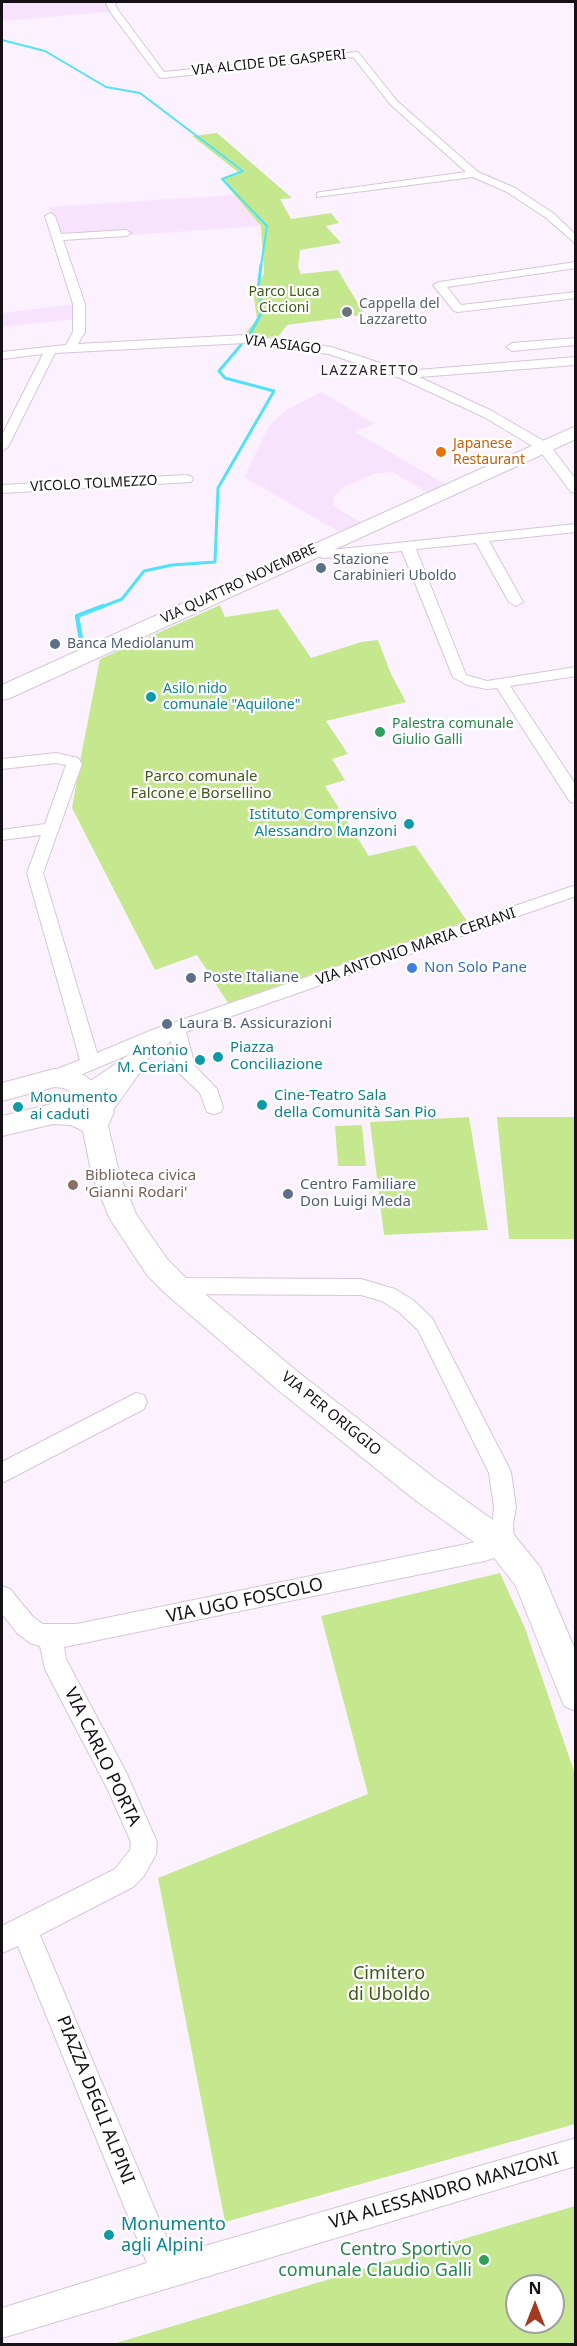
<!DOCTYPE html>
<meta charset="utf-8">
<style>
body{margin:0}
#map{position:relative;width:577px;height:2346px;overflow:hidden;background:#fcf2ff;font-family:"Noto Sans",sans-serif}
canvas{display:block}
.frame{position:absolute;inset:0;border:3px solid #161017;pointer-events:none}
.north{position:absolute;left:505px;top:2274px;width:60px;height:60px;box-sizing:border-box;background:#fff;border:2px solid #a29fa2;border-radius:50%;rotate:0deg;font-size:16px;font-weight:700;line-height:24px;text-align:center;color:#161017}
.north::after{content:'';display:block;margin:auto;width:21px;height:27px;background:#a43b20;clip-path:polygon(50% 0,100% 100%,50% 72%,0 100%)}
</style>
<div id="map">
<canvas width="577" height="2346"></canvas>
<div class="frame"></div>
<div class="north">N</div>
</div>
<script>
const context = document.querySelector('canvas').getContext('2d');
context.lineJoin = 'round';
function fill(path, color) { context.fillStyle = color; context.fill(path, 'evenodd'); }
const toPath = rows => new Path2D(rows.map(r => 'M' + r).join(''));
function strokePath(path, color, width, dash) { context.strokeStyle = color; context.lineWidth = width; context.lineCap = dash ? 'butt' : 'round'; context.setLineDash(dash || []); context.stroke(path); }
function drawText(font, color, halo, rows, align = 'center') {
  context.font = font + ' "Noto Sans",sans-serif'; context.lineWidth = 4.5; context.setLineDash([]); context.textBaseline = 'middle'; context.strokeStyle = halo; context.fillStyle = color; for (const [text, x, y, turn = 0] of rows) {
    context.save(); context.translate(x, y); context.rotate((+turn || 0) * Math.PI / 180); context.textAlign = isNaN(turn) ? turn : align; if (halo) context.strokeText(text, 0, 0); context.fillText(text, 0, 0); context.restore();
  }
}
const built = toPath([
 [2,2,117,2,115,4,119,11,2,21],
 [235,195,261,226,62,240,48,207],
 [73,304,75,319,2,327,2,313],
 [321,392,375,424,355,432,447,485,429,493,392,472,374,474,342,488,333,499,334,506,362,523,341,533,244,477,269,426,286,410]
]);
const green = toPath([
 [217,133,292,198,280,199,291,219,331,213,339,223,326,226,341,243,300,250,298,267,301,274,338,270,363,312,361,315,287,325,278,337,243,336,257,319,253,291,264,274,261,226,221,179,238,172,192,136],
 [220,605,225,617,278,609,311,658,361,642,378,640,391,674,406,702,326,721,348,754,332,759,345,780,325,786,369,856,415,845,467,921,228,1003,197,955,155,970,72,808,82,751,100,659],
 [469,1117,488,1230,384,1235,370,1122],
 [497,1117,575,1117,575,1239,509,1239],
 [362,1125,366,1166,338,1166,335,1126],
 [500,1573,525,1628,575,1774,575,2124,225,2222,158,1878,368,1794,321,1616],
 [575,2206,575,2344,113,2344,480,2234],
 [517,2286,553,2286,553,2322,517,2322]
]);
const streamFar2 = toPath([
 [2,40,45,51,106,87,140,93,243,171,222,179,267,226,261,266]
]);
const streamFar1 = toPath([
 [249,336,263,310,258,289,261,265],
 [99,608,122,599,144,571,172,565,215,562,218,488,274,391,225,378,219,371,241,345]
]);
const stream = toPath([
 [82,645,77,616,103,606]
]);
const street = toPath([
 [108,2,117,2,115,5,118,10,164,72,358,52,397,101,478,172,515,188,553,213,576,235,576,244,545,217,507,192,473,177,317,197,317,193,321,192,466,172,391,105,353,57,162,78,159,77,111,13,106,4,108,2],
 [50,213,55,216,61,234,126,230,131,233,126,236,63,240,85,304,85,332,78,344,245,335,331,347,405,371,576,357,576,365,419,377,492,411,549,444,576,480,576,493,571,492,539,450,484,417,400,378,329,354,245,343,55,353,8,447,2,451,2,435,43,354,2,359,2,352,66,345,73,332,73,304,45,216,50,213],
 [576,262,576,268,447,287,461,305,576,292,576,298,458,312,454,311,433,285,439,282,576,262],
 [576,338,576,345,512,351,506,347,512,343,576,338],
 [186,475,191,476,193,479,191,482,2,493,2,485,186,475],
 [576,524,576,532,489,541,523,602,516,606,509,602,476,543,416,549,466,675,487,681,576,667,576,676,510,686,576,785,576,803,570,802,497,688,487,689,467,685,453,677,402,551,323,558,308,550,315,546,331,550,576,524],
 [56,753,78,758,82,764,43,873,97,1053,152,1030,576,885,576,896,186,1032,195,1066,217,1089,223,1107,221,1112,214,1114,207,1112,200,1093,180,1074,173,1058,171,1041,142,1064,141,1071,108,1117,101,1119,94,1117,92,1112,108,1088,89,1099,82,1097,80,1092,82,1087,130,1054,61,1083,54,1085,47,1083,45,1078,47,1073,80,1060,27,873,41,835,2,840,2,830,45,824,66,765,56,763,2,769,2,759,56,753],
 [176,1278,361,1279,395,1289,413,1300,432,1318,508,1466,511,1473,516,1507,513,1524,514,1545,511,1552,485,1561,64,1647,66,1659,126,1772,153,1833,157,1842,156,1854,144,1876,133,1887,40,1935,174,2255,576,2138,576,2166,2,2338,2,2308,147,2263,18,1946,2,1953,2,1926,115,1869,130,1850,131,1842,108,1790,45,1669,40,1646,30,1643,17,1633,2,1614,2,1586,10,1589,33,1617,43,1624,77,1624,491,1539,494,1507,489,1473,418,1330,399,1312,382,1301,361,1295,176,1294,169,1292,166,1286,169,1280,176,1278],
 [136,1393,144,1395,147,1402,144,1409,2,1483,2,1462,136,1393]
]);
const secondary = toPath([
 [54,1069,79,1072,98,1085,110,1105,114,1112,108,1126,120,1176,136,1214,167,1259,186,1278,298,1372,437,1480,514,1535,540,1567,576,1652,576,1711,564,1706,516,1586,492,1555,415,1500,278,1390,166,1294,147,1275,110,1219,92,1176,83,1131,71,1125,53,1124,2,1136,2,1116,48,1105,70,1097,79,1100,86,1109,80,1099,64,1088,54,1087,2,1101,2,1083,54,1069]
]);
const primary = toPath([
 [576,426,576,439,10,698,2,700,2,685,576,426]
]);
const markers = [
 [347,312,6,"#6b7280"],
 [441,452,6,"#e8710a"],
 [321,568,6,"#5c6f8a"],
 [55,644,6,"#5c6f8a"],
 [151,697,6,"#0f9aa8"],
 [380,732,6,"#2e9e5b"],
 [409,824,6,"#0f9aa8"],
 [412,968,6,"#3f7fe0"],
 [191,978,6,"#5c6f8a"],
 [167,1024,6,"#5c6f8a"],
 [218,1057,6,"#0f9aa8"],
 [200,1060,6,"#0f9aa8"],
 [262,1105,6,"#0f9aa8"],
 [18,1107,6,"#0f9aa8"],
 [73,1185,6,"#8d6e63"],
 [288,1194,6,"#5c6f8a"],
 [109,2235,6,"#0f9aa8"],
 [484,2260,6,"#2e9e5b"]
];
const farStreetnames = [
 ["VIA ALCIDE DE GASPERI",269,63,-6],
 ["VIA ASIAGO",283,345,7],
 ["VICOLO TOLMEZZO",94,484,-3],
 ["VIA QUATTRO NOVEMBRE",239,584,-25]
];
const farParknames = [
 ["Parco Luca",284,292],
 ["Ciccioni",284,308]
];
const farWorshipnames = [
 ["Cappella del",359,304],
 ["Lazzaretto",359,320]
];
const farNeighbourhoodnames = [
 ["LAZZARETTO",370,371]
];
const farFoodnames = [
 ["Japanese",453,444],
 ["Restaurant",453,460]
];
const farServicenames = [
 ["Stazione",333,560],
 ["Carabinieri Uboldo",333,576],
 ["Banca Mediolanum",67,644]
];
const farCulturenames = [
 ["Asilo nido",163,689],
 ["comunale \"Aquilone\"",163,705]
];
const farLeisurenames = [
 ["Palestra comunale",392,724],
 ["Giulio Galli",392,740]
];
const parkNames = [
 ["Parco comunale",201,777],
 ["Falcone e Borsellino",201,794]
];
const cultureNames = [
 ["Istituto Comprensivo",397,815,"right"],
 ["Alessandro Manzoni",397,832,"right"],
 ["Piazza",230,1048],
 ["Conciliazione",230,1065],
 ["Antonio",188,1051,"right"],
 ["M. Ceriani",188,1068,"right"],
 ["Cine-Teatro Sala",274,1096],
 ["della Comunità San Pio",274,1113],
 ["Monumento",30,1098],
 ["ai caduti",30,1115]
];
const streetNames = [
 ["VIA ANTONIO MARIA CERIANI",416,947,-19],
 ["VIA PER ORIGGIO",331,1414,39]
];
const shopNames = [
 ["Non Solo Pane",424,968]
];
const serviceNames = [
 ["Poste Italiane",203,978],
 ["Laura B. Assicurazioni",179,1024],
 ["Centro Familiare",300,1185],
 ["Don Luigi Meda",300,1202]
];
const educationNames = [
 ["Biblioteca civica",85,1176],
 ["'Gianni Rodari'",85,1193]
];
const nearStreetnames = [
 ["VIA UGO FOSCOLO",245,1601,-12],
 ["VIA CARLO PORTA",102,1757,64],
 ["PIAZZA DEGLI ALPINI",95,2100,68],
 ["VIA ALESSANDRO MANZONI",444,2191,-16]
];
const nearParknames = [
 ["Cimitero",389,1974],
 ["di Uboldo",389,1995]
];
const nearCulturenames = [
 ["Monumento",121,2225],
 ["agli Alpini",121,2246]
];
const nearLeisurenames = [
 ["Centro Sportivo",472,2250],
 ["comunale Claudio Galli",472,2271]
];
fill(built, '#f8e3fe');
fill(green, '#c5e88f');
strokePath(streamFar2, '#52e2f7', 2);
strokePath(streamFar1, '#52e2f7', 3);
strokePath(stream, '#52e2f7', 4.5);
strokePath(street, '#d5c6d9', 2);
strokePath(secondary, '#d5c6d9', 2);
strokePath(primary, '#d5c6d9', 2);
fill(street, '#fff');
fill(secondary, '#fff');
fill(primary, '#fff');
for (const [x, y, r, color] of markers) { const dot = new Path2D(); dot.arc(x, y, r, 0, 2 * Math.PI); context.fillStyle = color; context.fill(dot); strokePath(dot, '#fff', 2); }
drawText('14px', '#161017', '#fff', farStreetnames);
drawText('14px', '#435919', '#fff', farParknames);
drawText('14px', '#5b616d', '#fff', farWorshipnames, 'left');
context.letterSpacing = '1.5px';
drawText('14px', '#312534', '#fff', farNeighbourhoodnames);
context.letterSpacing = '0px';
drawText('14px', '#c56008', '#fff', farFoodnames, 'left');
drawText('14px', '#4e5e75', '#fff', farServicenames, 'left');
drawText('14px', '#0d838f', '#fff', farCulturenames, 'left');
drawText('14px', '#27864d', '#fff', farLeisurenames, 'left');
drawText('15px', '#435919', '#fff', parkNames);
drawText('15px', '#0d838f', '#fff', cultureNames, 'left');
drawText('15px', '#161017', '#fff', streetNames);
drawText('15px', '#366cbe', '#fff', shopNames, 'left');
drawText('15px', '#4e5e75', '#fff', serviceNames, 'left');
drawText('15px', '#785e54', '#fff', educationNames, 'left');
drawText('18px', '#161017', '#fff', nearStreetnames);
drawText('18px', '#435919', '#fff', nearParknames);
drawText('18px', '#0d838f', '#fff', nearCulturenames, 'left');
drawText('18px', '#27864d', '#fff', nearLeisurenames, 'right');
</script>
